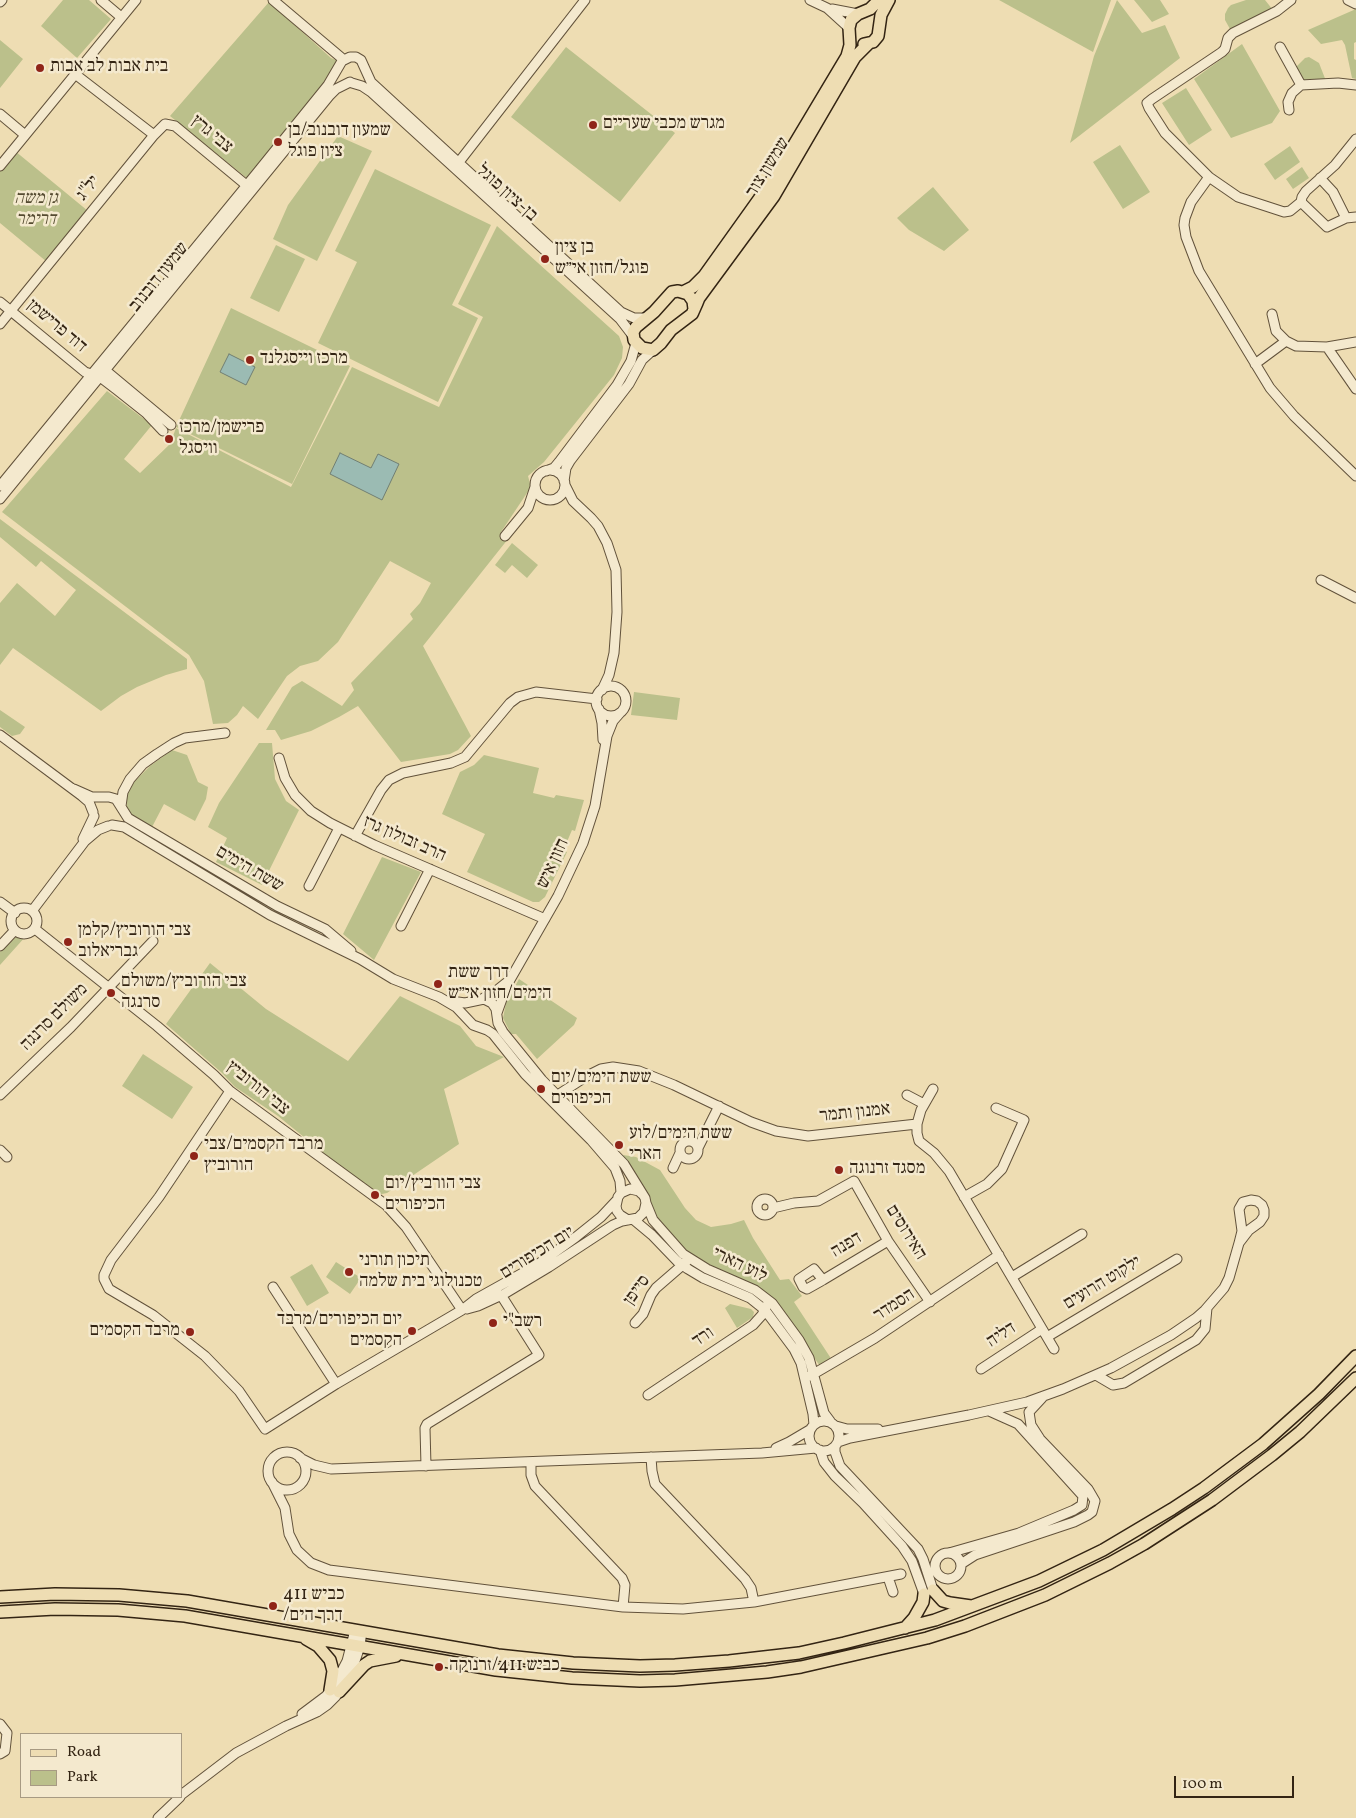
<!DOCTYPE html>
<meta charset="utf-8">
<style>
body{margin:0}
#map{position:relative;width:1356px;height:1818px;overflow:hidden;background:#eeddb3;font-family:Vollkorn,serif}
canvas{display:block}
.legend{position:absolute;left:20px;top:1733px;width:162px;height:65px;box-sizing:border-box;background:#f4e9ce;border:1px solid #a79a83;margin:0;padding:6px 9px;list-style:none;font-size:15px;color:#332413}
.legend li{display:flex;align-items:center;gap:10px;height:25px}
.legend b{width:25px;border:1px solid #a79a83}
.scale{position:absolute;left:1174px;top:1776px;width:120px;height:22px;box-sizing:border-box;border:2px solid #332413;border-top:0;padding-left:6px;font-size:15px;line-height:18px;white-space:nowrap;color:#332413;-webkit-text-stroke:4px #f4e9ce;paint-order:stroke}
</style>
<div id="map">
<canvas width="1356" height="1818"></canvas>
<ul class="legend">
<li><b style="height:6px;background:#eeddb3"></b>Road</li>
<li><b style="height:14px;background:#bbc08b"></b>Park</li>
</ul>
<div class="scale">100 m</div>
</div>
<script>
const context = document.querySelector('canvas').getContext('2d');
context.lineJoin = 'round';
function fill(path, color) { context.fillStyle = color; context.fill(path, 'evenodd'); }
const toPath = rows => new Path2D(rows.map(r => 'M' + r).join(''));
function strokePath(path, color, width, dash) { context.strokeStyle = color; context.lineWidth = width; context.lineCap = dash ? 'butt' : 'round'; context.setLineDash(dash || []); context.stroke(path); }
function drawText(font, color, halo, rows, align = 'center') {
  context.font = font + ' Vollkorn,"Frank Ruhl Libre",serif'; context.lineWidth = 5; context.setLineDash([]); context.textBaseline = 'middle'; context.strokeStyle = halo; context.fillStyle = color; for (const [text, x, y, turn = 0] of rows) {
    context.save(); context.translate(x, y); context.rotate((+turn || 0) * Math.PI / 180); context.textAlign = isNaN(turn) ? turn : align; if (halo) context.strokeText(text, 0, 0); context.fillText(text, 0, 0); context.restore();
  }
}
const green = toPath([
 [63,0,89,0,111,19,77,58,41,26],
 [999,0,1111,0,1093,52],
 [1117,0,1142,33,1165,25,1180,58,1070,143,1094,56],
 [1134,0,1160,0,1169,14,1152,22],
 [1246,0,1265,0,1273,10,1233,31,1230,29,1225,20,1225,14,1228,8,1231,5],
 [269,2,331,58,338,61,337,70,248,179,170,116],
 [1356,9,1356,42,1354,43,1354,59,1356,60,1356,79,1352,78,1345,45,1342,40,1321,44,1308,30],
 [0,40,23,59,0,88],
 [1242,44,1280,111,1272,123,1231,138,1194,79],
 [566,47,675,133,620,202,511,117],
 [1309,57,1319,63,1326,81,1303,83,1294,69,1305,58],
 [1186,88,1212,130,1189,145,1162,103],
 [338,136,372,151,317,261,273,239,288,205],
 [1120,145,1150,192,1123,209,1093,162],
 [1290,146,1300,162,1275,180,1264,164],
 [15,151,88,211,47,262,0,223,0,169],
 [1302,167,1309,178,1293,189,1286,179],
 [375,169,491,225,452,305,478,318,438,402,318,343,357,262,335,251],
 [933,187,969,230,944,251,909,230,897,218],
 [497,226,619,336,623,347,622,358,614,375,544,462,528,476,531,487,501,532,508,539,423,646,471,736,458,750,450,754,401,762,358,706,339,717,311,731,281,740,275,730,266,730,292,687,302,681,342,706,354,690,351,683,413,619,410,614,420,603,431,583,390,561,338,642,318,661,300,666,287,676,258,719,243,706,237,715,228,723,213,724,204,681,189,655,2,512,107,391,152,425,124,459,140,473,170,444,176,428,291,487,352,367,439,407,483,317,458,304],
 [276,245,305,259,279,312,250,298],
 [231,308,350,366,292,484,176,427],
 [0,519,187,659,187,669,166,675,137,687,121,696,101,711,13,648,0,665,0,603,17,583,55,616,76,590,41,561,36,567,0,537],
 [512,543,538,565,527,578,512,565,505,573,495,565],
 [634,692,680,698,677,720,631,715],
 [0,710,25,727,20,734,12,736,0,727],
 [259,743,272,743,275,779,286,801,299,810,262,885,216,862,227,838,208,827,219,803],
 [172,750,187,755,198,782,208,787,206,799,195,821,164,804,152,827,132,815,127,807,127,795,134,782,150,766],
 [484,755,539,768,533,793,554,798,556,795,584,800,575,831,572,830,563,851,567,852,545,897,539,902,533,902,467,872,485,834,442,814,460,772,474,765],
 [382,857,421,872,374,960,343,934],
 [17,936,26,936,0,965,0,952],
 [210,963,266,1009,348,1061,400,996,460,1026,476,1046,504,1057,444,1089,459,1144,387,1193,377,1195,368,1189,278,1116,235,1087,222,1073,166,1024],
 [519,979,577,1018,574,1025,537,1059,516,1034,511,1034,503,1018,506,1003],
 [143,1054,193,1087,172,1119,122,1086],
 [623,1155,636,1157,660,1170,685,1208,696,1220,711,1227,731,1224,744,1220,753,1238,780,1280,789,1279,802,1296,794,1302,832,1360,820,1366,773,1300,688,1255,656,1220],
 [336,1262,361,1278,350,1294,326,1277],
 [312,1264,329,1293,307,1306,290,1277],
 [730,1304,751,1309,754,1312,753,1317,737,1328,725,1308]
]);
const water = toPath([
 [229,354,255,367,246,385,220,372,229,354],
 [340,453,371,468,378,454,399,464,382,500,330,474,340,453]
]);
const minor = toPath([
 [101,0,121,17],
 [273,0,344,60],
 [810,0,827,8,849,28],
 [1291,0,1277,11,1233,33,1228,38,1225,49,1222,52,1152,99,1147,103,1149,108,1165,133,1209,177,1238,197,1284,212,1290,211,1301,202,1327,227,1346,218,1356,217],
 [1348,0,1356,4],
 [0,2,2,0],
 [832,9,858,14],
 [1280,47,1301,85,1338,83,1356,85],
 [75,74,154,135,165,124,175,126,251,189],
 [352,83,362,86,371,92,620,319,633,336],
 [1289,110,1288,102,1292,93,1301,85],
 [0,114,25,135],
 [459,162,585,0],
 [0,166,136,0],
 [1209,177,1191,202,1185,218,1184,225,1186,237,1199,271,1270,388,1294,416,1356,476],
 [1320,178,1333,192,1346,218],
 [1301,202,1302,197,1306,191,1335,165,1356,139],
 [0,302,85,372,100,377,117,390,146,413,163,431],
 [1272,314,1276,331,1286,341,1296,346,1327,347,1356,389],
 [0,324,154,135],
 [1327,347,1356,342],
 [1255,364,1286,341],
 [105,370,171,425],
 '535 485a15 15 0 1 1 30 0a15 15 0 1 1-30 0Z',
 [546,471,554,468,559,462,617,385,631,361,636,343],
 [564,481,566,468,570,461,629,384,642,360,653,350],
 [565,485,573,501,591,518,598,526,607,543,616,570,617,612,614,653,609,675,602,690],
 [0,486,256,174,328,85,342,61,350,57,356,57,361,60,371,82,621,312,634,318,646,318],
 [0,499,330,95,336,89,350,82],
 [505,536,528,508,535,487],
 [1321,580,1356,598],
 '596 701a15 15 0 1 1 30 0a15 15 0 1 1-30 0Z',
 [599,709,602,723,603,740],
 [0,735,82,796,89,802,93,812],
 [279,758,285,778,295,795,311,811,330,823,374,845,545,919],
 [74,789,92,797,109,797,116,799,128,818,277,906,325,929,351,951],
 [121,806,123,792,130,779,143,764,157,754,174,743,185,738,225,733],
 [112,825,124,827,270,915,360,959,393,979,439,997,456,1007,473,1025,487,1030,493,1034,525,1074,591,1140,615,1168,620,1181,621,1193],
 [355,836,381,790,389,780,403,773,451,763,465,757,510,703,518,697,536,692,597,699],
 [83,839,94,816],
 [309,886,339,828],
 [0,902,15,913],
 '11 921a13 13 0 1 1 26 0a13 13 0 1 1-26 0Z',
 [32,911,85,841,98,830,108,826],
 [401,926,430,869],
 [35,929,157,1026,214,1075,230,1091,386,1205,406,1227,462,1310],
 [0,946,15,930],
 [482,999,496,991,506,983],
 [451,1001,465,1003,484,999,492,1003,496,1009,498,1023,503,1032,542,1080,624,1164,645,1198,646,1203,644,1212,638,1218,622,1221,613,1225,549,1267,504,1294,478,1306,467,1309],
 [497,1013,507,985,558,896,583,843,595,806,607,736,613,721,620,713],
 [933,1089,921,1110,917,1124,917,1133,919,1141,934,1153,949,1171,1054,1349],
 [230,1091,159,1197,111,1260,104,1275,104,1279,109,1289,153,1315,205,1356,239,1391,265,1429,336,1384,462,1310,476,1299,537,1265,576,1237,601,1217,616,1201],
 [0,1095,71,1027,153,941],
 [907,1095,924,1104],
 [553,1098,587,1076,601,1069,613,1067,639,1071,674,1085,751,1122,776,1131,808,1136,917,1124],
 '680 1150a9 9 0 1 1 18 0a9 9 0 1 1-18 0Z',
 [698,1148,719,1106],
 [0,1150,7,1157],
 [673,1168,680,1153],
 [964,1197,987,1184,1002,1169,1024,1120,996,1108],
 '757 1207a8 8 0 1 1 16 0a8 8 0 1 1-16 0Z',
 [1251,1200,1257,1201,1262,1205,1264,1210,1264,1216,1260,1222,1249,1230,1239,1243,1242,1231,1239,1209,1243,1202,1251,1200],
 [646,1203,653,1220,683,1254,707,1269,755,1290,772,1303,799,1340,809,1358,824,1413,830,1421],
 [773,1208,794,1203,818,1201,854,1181,888,1241,930,1302],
 [628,1220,620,1215,617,1211,616,1206,618,1197,621,1193,630,1189,639,1191,642,1194],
 [634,1220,652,1235,677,1261,688,1269,703,1278,750,1298,765,1310,794,1349,801,1363,813,1414,814,1425],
 [1012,1277,1082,1234],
 [823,1280,814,1269,799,1279,803,1287,807,1289,823,1280,888,1241],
 [273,1287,336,1384],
 [635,1323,643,1314,651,1295,656,1288,686,1262],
 [1047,1337,1177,1259],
 [981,1369,1042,1329],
 [1096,1375,1113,1385,1124,1383,1196,1340,1205,1329,1207,1308],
 [810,1376,875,1338,999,1255],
 [648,1395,753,1325,762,1315,767,1305],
 '809 1436a15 15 0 1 1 30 0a15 15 0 1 1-30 0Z',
 [836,1426,847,1429,878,1429],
 [838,1442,850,1438,969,1415,1027,1402,1063,1389,1111,1368,1171,1335,1196,1318,1205,1310,1224,1288,1229,1278,1239,1243],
 [835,1446,835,1452,840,1466,918,1549,923,1559,933,1590],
 [776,1448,789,1442,811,1429],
 [820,1450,824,1462,835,1476,863,1503,902,1546,912,1561,924,1594],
 '268 1471a19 19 0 1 1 38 0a19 19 0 1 1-38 0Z',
 [651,1457,652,1471,655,1484,745,1579,751,1588,754,1602],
 [300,1458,314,1465,331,1469,762,1453,816,1448],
 [531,1462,531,1475,535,1486,622,1578,625,1585,623,1607],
 [426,1466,425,1428,427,1424,539,1355,501,1295],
 [272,1482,285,1508,289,1534,297,1550,311,1563,329,1570,623,1607,683,1609,754,1602,901,1574],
 [949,1553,1019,1533,1074,1510,1082,1505,1083,1496,1018,1424,989,1411],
 '935 1566a13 13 0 1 1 26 0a13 13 0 1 1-26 0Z',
 [961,1564,975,1555,1074,1522,1088,1515,1092,1512,1095,1501,1088,1489,1040,1439,1031,1425,1029,1412,1042,1398],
 [888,1577,893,1592],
 [302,1714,326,1696,334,1686,347,1661,355,1630],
 [0,1724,7,1733,5,1751,0,1754],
 [181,1795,236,1753,286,1726,317,1712,327,1705,336,1696,353,1667,360,1646,362,1631],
 [158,1818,180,1797]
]);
const major = toPath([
 [864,44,873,42,878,36,881,15,889,0],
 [683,292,693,287,704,276,759,199,783,163,847,56,850,45,849,28,851,20,858,14,870,9,879,0],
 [694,309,693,301,688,294,678,291,672,292,654,312,636,327,633,332,634,340,642,348,653,350,661,343,671,330,692,314,693,312,697,303,699,298,774,196,855,57,869,43],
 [933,1590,943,1601,950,1603,971,1606],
 [0,1597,55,1594,119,1595,187,1601,498,1655,573,1663,640,1666,675,1665,729,1661,799,1653,844,1643,935,1620,1039,1581,1103,1550,1172,1509,1204,1488,1263,1444,1319,1394,1356,1356],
 [0,1612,55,1609,118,1610,185,1616,496,1670,572,1678,640,1681,675,1680,767,1672,801,1667,927,1638,965,1626,1045,1595,1110,1563,1144,1544,1212,1500,1272,1455,1300,1432,1356,1378],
 [905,1628,914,1618,923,1602,924,1594],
 [306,1639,318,1646,330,1660,333,1671,330,1690],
 [339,1692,364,1665,370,1661,396,1656]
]);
const markers = [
 [40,68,5,"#8f2418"],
 [593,125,5,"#8f2418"],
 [278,142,5,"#8f2418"],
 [545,259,5,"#8f2418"],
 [250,360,5,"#8f2418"],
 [169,439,5,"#8f2418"],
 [68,942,5,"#8f2418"],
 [438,984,5,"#8f2418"],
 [111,993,5,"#8f2418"],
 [541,1089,5,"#8f2418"],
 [619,1145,5,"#8f2418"],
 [194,1156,5,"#8f2418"],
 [839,1170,5,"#8f2418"],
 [375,1195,5,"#8f2418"],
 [349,1272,5,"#8f2418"],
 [493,1323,5,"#8f2418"],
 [412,1331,5,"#8f2418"],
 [190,1332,5,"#8f2418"],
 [273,1606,5,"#8f2418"],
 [439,1667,5,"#8f2418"]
];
const poiNames = [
 ["בית אבות לב אבות",50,68],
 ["מגרש מכבי שעריים",603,125],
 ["שמעון דובנוב/בן",288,132],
 ["ציון פוגל",288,153],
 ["בן ציון",555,249],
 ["פוגל/חזון אי״ש",555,270],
 ["מרכז וייסגלנד",260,360],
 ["פרישמן/מרכז",179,429],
 ["וויסגל",179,450],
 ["צבי הורוביץ/קלמן",78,932],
 ["גבריאלוב",78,953],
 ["דרך ששת",448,974],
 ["הימים/חזון אי״ש",448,995],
 ["צבי הורוביץ/משולם",121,983],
 ["סרנגה",121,1004],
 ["ששת הימים/יום",551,1079],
 ["הכיפורים",551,1100],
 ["ששת הימים/לוע",629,1135],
 ["הארי",629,1156],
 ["מרבד הקסמים/צבי",204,1146],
 ["הורוביץ",204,1167],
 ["מסגד זרנוגה",849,1170],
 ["צבי הורביץ/יום",385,1185],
 ["הכיפורים",385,1206],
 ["תיכון תורני",359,1262],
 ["טכנולוגי בית שלמה",359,1283],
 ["יום הכיפורים/מרבד",402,1321,"right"],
 ["הקסמים",402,1342,"right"],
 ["רשב\"י",503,1323],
 ["מרבד הקסמים",180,1332,"right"],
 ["כביש 411",283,1596],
 ["/דרך הים",283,1617],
 ["כביש 411/זרנוקה",449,1667]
];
const streetNames = [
 ["צבי גרץ",211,135,40],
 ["שמשון צור",769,168,-58],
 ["יל\"ג",89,189,-51],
 ["בן-ציון פוגל",506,194,42],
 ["שמעון דובנוב",160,278,-51],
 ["דוד פרישמן",56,327,40],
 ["הרב זבולון גרז",404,840,24],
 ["חזון איש",554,864,-65],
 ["ששת הימים",249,870,30],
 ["משולם סרנגה",55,1018,-45],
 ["צבי הורוביץ",257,1089,39],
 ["אמנון ותמר",855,1114,-6],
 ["האירוסים",905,1233,58],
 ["דפנה",847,1246,-31],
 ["יום הכיפורים",538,1254,-32],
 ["לוע הארי",739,1266,26],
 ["ילקוט הרועים",1103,1284,-31],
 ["סייפן",638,1291,-55],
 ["הסמדר",895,1306,-33],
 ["דליה",1002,1336,-33],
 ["ורד",704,1338,-34]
];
const parkNames = [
 ["גן משה",36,200],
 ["דרימר",36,221]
];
fill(green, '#bbc08b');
fill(water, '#9bbbb3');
strokePath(water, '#717f73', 1);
strokePath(minor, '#62523b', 11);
strokePath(major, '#332413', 14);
strokePath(minor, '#f4e9ce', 9);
strokePath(major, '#eeddb3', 11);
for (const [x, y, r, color] of markers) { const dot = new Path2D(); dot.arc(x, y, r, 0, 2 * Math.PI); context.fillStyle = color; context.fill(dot); strokePath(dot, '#f4e9ce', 2); }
drawText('18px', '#332413', '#f4e9ce', poiNames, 'left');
drawText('18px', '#332413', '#f4e9ce', streetNames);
drawText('italic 18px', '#554b31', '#f4e9ce', parkNames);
</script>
